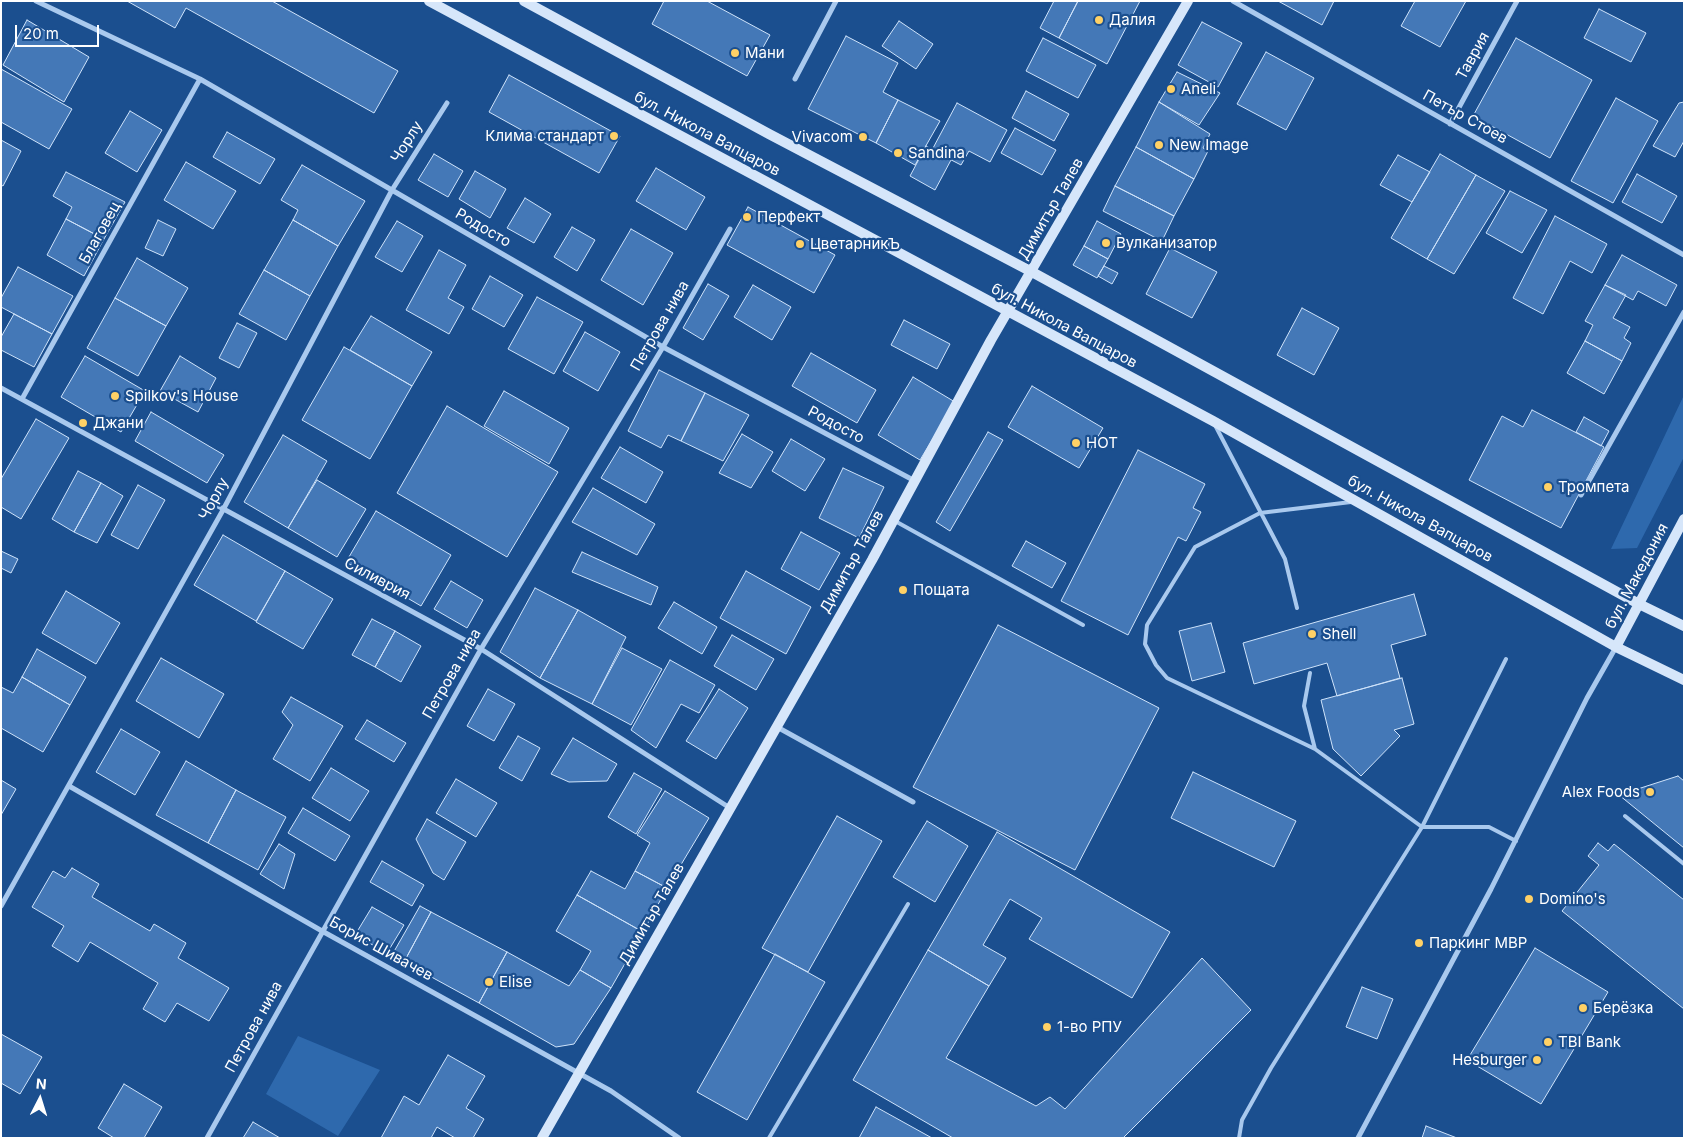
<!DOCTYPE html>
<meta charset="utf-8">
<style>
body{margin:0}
#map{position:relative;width:1685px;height:1139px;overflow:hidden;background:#1b4f8f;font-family:Inter,sans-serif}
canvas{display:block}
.frame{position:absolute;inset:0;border:2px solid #fff;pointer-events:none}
.north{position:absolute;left:15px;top:1074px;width:50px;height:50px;-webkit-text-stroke:4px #1b4f8f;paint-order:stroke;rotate:5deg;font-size:14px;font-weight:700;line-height:20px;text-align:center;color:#fff}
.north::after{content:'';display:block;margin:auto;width:18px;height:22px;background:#fff;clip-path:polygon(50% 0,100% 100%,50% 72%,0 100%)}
.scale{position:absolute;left:15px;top:25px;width:84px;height:22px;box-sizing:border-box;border:2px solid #fff;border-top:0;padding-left:6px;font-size:15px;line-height:18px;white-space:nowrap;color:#fff;-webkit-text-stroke:4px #1b4f8f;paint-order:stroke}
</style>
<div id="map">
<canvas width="1685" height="1139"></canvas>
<div class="frame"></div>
<div class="north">N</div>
<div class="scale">20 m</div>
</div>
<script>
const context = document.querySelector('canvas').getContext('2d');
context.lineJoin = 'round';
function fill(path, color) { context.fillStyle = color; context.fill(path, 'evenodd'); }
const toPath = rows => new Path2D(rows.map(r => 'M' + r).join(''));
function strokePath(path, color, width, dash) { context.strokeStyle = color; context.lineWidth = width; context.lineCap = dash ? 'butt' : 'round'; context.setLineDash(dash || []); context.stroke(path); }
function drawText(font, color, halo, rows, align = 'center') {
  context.font = font + ' Inter,sans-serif'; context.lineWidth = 4.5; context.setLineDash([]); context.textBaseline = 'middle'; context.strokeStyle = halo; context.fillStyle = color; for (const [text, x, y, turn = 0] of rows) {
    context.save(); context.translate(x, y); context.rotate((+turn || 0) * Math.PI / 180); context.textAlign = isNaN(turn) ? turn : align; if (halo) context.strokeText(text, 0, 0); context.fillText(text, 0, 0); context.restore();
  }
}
const green = toPath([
 [1684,395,1684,457,1637,548,1611,549],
 [298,1036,380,1070,338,1136,266,1094]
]);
const building = toPath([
 [127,1,272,1,398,71,374,113,186,8,175,28,127,1],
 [664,1,707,1,770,35,747,76,652,24,664,1],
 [1054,1,1078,1,1059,38,1040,28,1054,1],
 [1078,1,1140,1,1107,64,1059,38,1078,1],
 [1278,1,1334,1,1322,25,1278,1],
 [1415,1,1466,1,1440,47,1401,26,1415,1],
 [1599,9,1646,33,1631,62,1584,38,1599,9],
 [27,20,89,57,64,102,3,65,27,20],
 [899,21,933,44,916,69,882,46,899,21],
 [1202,22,1242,43,1218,87,1178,65,1202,22],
 [846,36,898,63,883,92,898,100,876,143,808,109,846,36],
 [1043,38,1096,65,1078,98,1026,71,1043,38],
 [1516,38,1592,80,1550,158,1473,116,1516,38],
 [1266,52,1314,78,1286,130,1237,104,1266,52],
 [1,69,72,109,49,149,1,122,1,69],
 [1177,72,1220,93,1199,125,1159,102,1177,72],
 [509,75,620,136,599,173,489,112,509,75],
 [1026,91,1069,114,1054,141,1012,118,1026,91],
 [1616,98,1658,121,1613,203,1571,181,1616,98],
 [898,100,940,121,915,165,876,143,898,100],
 [1159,102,1210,134,1203,148,1208,151,1194,179,1136,147,1159,102],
 [1684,102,1684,141,1675,157,1653,146,1679,103,1684,102],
 [957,103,1007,130,990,162,969,151,961,165,932,150,957,103],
 [130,111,162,130,137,172,105,153,130,111],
 [1015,128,1056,150,1042,175,1001,153,1015,128],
 [227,132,275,159,260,184,213,157,227,132],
 [1,140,21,151,3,186,1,185,1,140],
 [926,146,951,160,935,190,910,176,926,146],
 [1136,147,1194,179,1174,216,1115,186,1136,147],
 [434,154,463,171,448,197,418,180,434,154],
 [1440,154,1476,175,1427,259,1391,238,1440,154],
 [1398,155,1430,172,1412,202,1380,185,1398,155],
 [186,162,236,191,213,229,164,200,186,162],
 [302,165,365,201,338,246,293,220,298,210,281,200,302,165],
 [656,168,705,197,686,230,636,201,656,168],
 [475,171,506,189,490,218,459,199,475,171],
 [66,172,125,202,104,239,66,219,72,207,53,196,66,172],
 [1637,174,1677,196,1662,223,1622,202,1637,174],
 [1476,175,1505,191,1454,274,1427,259,1476,175],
 [1115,186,1174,216,1162,241,1103,211,1115,186],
 [1510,191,1547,210,1522,253,1486,233,1510,191],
 [525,198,551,214,534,243,507,228,525,198],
 [748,207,835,255,814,293,727,245,748,207],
 [1555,216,1607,244,1592,273,1570,261,1543,314,1513,298,1555,216],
 [66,219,104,239,84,276,47,255,66,219],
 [158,220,176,229,163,256,145,248,158,220],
 [293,220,338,246,310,296,264,270,293,220],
 [397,221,423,236,402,272,375,257,397,221],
 [1097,221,1121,234,1108,259,1084,246,1097,221],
 [572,227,595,240,577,271,554,257,572,227],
 [631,229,673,253,643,305,601,280,631,229],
 [1084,246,1108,259,1097,278,1073,265,1084,246],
 [1170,248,1217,272,1192,318,1146,294,1170,248],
 [439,250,466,265,448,298,464,307,449,334,406,310,439,250],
 [1622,255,1677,285,1666,306,1638,291,1633,300,1605,285,1622,255],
 [137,258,188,288,166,326,115,298,137,258],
 [1104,266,1118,273,1112,284,1098,276,1104,266],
 [18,267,73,296,52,334,1,307,1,298,18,267],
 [264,270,310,296,286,340,239,314,264,270],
 [490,276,523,295,504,327,472,309,490,276],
 [708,284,729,296,703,340,683,328,708,284],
 [753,285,791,307,772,340,734,317,753,285],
 [1605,285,1626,295,1613,318,1630,327,1624,338,1631,343,1622,361,1585,341,1593,325,1585,321,1605,285],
 [537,297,583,322,554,374,508,349,537,297],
 [115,298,166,326,138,376,87,348,115,298],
 [1302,308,1339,328,1314,375,1277,355,1302,308],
 [14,314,52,334,34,367,1,350,1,337,14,314],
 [371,316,432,352,412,386,350,350,371,316],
 [904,320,950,344,937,369,891,345,904,320],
 [237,323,257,333,239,368,219,358,237,323],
 [585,332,620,352,598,391,563,371,585,332],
 [1585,341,1622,361,1604,394,1567,373,1585,341],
 [344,347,412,386,370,459,302,420,344,347],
 [811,353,876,390,857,423,792,386,811,353],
 [85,356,145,391,121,432,61,397,85,356],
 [180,356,216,378,198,412,160,391,180,356],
 [659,370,705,393,681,441,668,435,661,448,628,431,659,370],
 [913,377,955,402,920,460,878,435,913,377],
 [1032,386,1103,428,1079,468,1008,427,1032,386],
 [504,391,569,428,549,464,484,426,504,391],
 [705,393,749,415,723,461,681,441,705,393],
 [447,406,558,472,507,557,397,493,447,406],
 [1532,410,1604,447,1561,528,1469,480,1502,416,1523,427,1532,410],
 [151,412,224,455,207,483,135,441,151,412],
 [1584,417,1609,431,1601,446,1576,432,1584,417],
 [36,419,69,438,21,519,1,507,1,479,36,419],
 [988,432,1003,440,950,531,936,522,988,432],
 [742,434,773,452,751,488,719,473,742,434],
 [283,435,327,461,288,528,244,502,283,435],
 [791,439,825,459,805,491,772,471,791,439],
 [620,447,663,472,646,503,601,478,620,447],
 [1138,450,1205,484,1193,508,1201,512,1186,541,1178,537,1128,635,1061,601,1138,450],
 [843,468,884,487,859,538,819,518,843,468],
 [78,471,101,483,74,532,52,519,78,471],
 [317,480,366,509,337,557,288,528,317,480],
 [101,483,123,496,97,543,74,532,101,483],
 [138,485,165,500,138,549,111,535,138,485],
 [593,488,655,524,637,555,572,522,593,488],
 [376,511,451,555,421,606,346,562,376,511],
 [801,532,840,553,819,590,781,569,801,532],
 [223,535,285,571,256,621,194,585,223,535],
 [1026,541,1066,563,1052,588,1012,566,1026,541],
 [1,551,18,559,11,573,1,568,1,551],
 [582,552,658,587,651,605,572,572,582,552],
 [285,571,333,599,303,649,256,622,285,571],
 [746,571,811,607,786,654,720,618,746,571],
 [451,581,483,600,467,628,434,609,451,581],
 [535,588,578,610,540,678,500,652,535,588],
 [66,591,120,623,96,664,42,633,66,591],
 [1414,594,1426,635,1391,645,1400,678,1337,696,1327,663,1254,684,1243,643,1414,594],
 [674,602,717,627,702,654,658,628,674,602],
 [578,610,626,637,592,704,540,678,578,610],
 [372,619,395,631,375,667,352,655,372,619],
 [1211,623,1225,672,1192,681,1179,631,1211,623],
 [998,625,1159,708,1075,870,913,787,998,625],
 [395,631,421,646,401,682,375,667,395,631],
 [732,635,774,659,756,690,714,666,732,635],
 [622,648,662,669,631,725,592,704,622,648],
 [37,649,86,677,70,705,22,677,37,649],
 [161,658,224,694,199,738,136,701,161,658],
 [670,660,715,685,699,713,681,704,656,748,631,730,670,660],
 [22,677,70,705,43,752,1,728,1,687,13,693,22,677],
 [1402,678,1414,724,1394,730,1400,736,1361,776,1333,749,1321,700,1402,678],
 [488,689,515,704,494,741,467,726,488,689],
 [719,689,748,708,716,759,686,741,719,689],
 [291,697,343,726,310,781,273,759,293,725,282,712,291,697],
 [367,720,406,743,394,762,355,739,367,720],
 [121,729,160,752,135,795,96,772,121,729],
 [518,736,540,748,522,781,499,768,518,736],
 [573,738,617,764,607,781,569,782,551,774,573,738],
 [186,761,236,790,208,843,156,815,186,761],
 [331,768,369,791,350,821,312,798,331,768],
 [1193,772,1296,821,1274,867,1171,818,1193,772],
 [634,773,662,789,636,834,608,817,634,773],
 [1678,776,1684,781,1684,848,1619,795,1678,776],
 [456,779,497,803,476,837,436,813,456,779],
 [1,780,16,789,1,815,1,780],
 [236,790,286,817,258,870,208,843,236,790],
 [665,791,709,818,667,888,635,871,650,843,637,835,665,791],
 [303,808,350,836,335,861,288,833,303,808],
 [837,816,882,841,808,972,762,948,837,816],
 [427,819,466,842,444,880,433,873,416,839,427,819],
 [927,821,968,846,935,902,893,877,927,821],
 [997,832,1170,932,1132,998,1029,939,1042,918,1010,899,983,945,1006,958,989,986,928,950,997,832],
 [1598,843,1608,851,1614,844,1684,900,1684,1009,1562,911,1599,865,1588,856,1598,843],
 [279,844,295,854,284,889,260,874,279,844],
 [382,861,424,885,412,906,370,882,382,861],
 [72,868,99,884,92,897,150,931,154,924,186,943,178,958,229,988,209,1021,177,1003,165,1022,143,1009,158,983,90,942,78,962,52,946,64,926,32,907,53,871,65,878,72,868],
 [591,871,625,889,635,871,667,888,643,932,577,895,591,871],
 [577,895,643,932,611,988,580,970,591,951,556,931,577,895],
 [420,906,431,912,404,962,392,955,420,906],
 [372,907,404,925,387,953,355,935,372,907],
 [431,912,507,952,479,1003,404,962,431,912],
 [1535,948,1608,992,1541,1104,1467,1060,1535,948],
 [928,950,989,986,946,1058,1036,1106,1050,1097,1065,1109,1202,958,1251,1010,1123,1138,953,1138,853,1080,928,950],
 [507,952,569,986,580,970,611,988,574,1044,556,1047,479,1003,507,952],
 [775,954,825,982,747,1120,697,1092,775,954],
 [1362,987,1393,999,1377,1039,1346,1027,1362,987],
 [1,1034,42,1057,20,1094,1,1083,1,1034],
 [448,1055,485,1076,466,1108,484,1119,473,1138,455,1138,437,1127,431,1138,381,1138,404,1096,419,1105,448,1055],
 [124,1084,162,1107,144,1138,114,1138,98,1128,124,1084],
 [876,1107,932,1138,859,1138,876,1107],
 [253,1122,280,1138,243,1138,253,1122],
 [1426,1126,1457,1138,1422,1138,1426,1126]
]);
const lane = toPath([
 [1215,425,1285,559,1297,608],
 [895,521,1083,625],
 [1310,673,1304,706,1315,749,1422,827,1489,827,1516,841],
 [1315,749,1167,678,1156,665,1145,644,1147,625,1195,547,1260,513,1351,502],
 [1625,816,1684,864],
 [769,1138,908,904],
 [1239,1138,1242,1120,1271,1068,1422,827,1506,659]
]);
const street = toPath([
 [36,1,200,79,663,347,915,481],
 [1233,1,1684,255],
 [795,79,836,1],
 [1450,124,1517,1],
 [1,388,481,649,730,808],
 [22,399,200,79],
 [1581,495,1684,312],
 [777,727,913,802],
 [69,786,322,931,611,1091,679,1138],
 [1,906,223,510,392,190,447,103],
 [207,1138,481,649,663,347,730,229],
 [1358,1138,1491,889,1587,698,1616,647]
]);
const secondary = toPath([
 [429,1,1213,421,1616,647,1684,680],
 [524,1,769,134,1032,272,1639,604,1684,626],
 [1616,647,1684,519],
 [542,1138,872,560,991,340,1188,1]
]);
const markers = [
 [1099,20,5,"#ffd166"],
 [735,53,5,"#ffd166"],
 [1171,89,5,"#ffd166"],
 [614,136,5,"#ffd166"],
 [863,137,5,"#ffd166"],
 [1159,145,5,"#ffd166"],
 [898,153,5,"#ffd166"],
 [747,217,5,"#ffd166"],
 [1106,243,5,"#ffd166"],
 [800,244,5,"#ffd166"],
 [115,396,5,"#ffd166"],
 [83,423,5,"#ffd166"],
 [1076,443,5,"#ffd166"],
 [1548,487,5,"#ffd166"],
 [903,590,5,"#ffd166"],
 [1312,634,5,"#ffd166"],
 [1650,792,5,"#ffd166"],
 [1529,899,5,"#ffd166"],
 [1419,943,5,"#ffd166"],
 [489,982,5,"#ffd166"],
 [1583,1008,5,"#ffd166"],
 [1047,1027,5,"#ffd166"],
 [1548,1042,5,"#ffd166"],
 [1537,1060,5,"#ffd166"]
];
const poiNames = [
 ["Далия",1109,20],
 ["Мани",745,53],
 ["Aneli",1181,89],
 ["Клима стандарт",604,136,"right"],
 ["Vivacom",853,137,"right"],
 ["New Image",1169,145],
 ["Sandina",908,153],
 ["Перфект",757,217],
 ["Вулканизатор",1116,243],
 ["ЦветарникЪ",810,244],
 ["Spilkov's House",125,396],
 ["Джани",93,423],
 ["HOT",1086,443],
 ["Тромпета",1558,487],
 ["Пощата",913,590],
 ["Shell",1322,634],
 ["Alex Foods",1640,792,"right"],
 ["Domino's",1539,899],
 ["Паркинг МВР",1429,943],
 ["Elise",499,982],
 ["Берёзка",1593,1008],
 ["1-во РПУ",1057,1027],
 ["TBI Bank",1558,1042],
 ["Hesburger",1527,1060,"right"]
];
const streetNames = [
 ["Таврия",1473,56,-61],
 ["Петър Стоев",1465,117,29],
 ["бул. Никола Вапцаров",707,134,28],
 ["Чорлу",407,142,-58],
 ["Димитър Талев",1051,209,-60],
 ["Родосто",483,228,30],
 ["Благовец",100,233,-61],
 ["Петрова нива",660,326,-60],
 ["бул. Никола Вапцаров",1064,326,28],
 ["Родосто",836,425,28],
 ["Чорлу",214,499,-62],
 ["бул. Никола Вапцаров",1420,519,29],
 ["Димитър Талев",852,562,-61],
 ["бул. Македония",1637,576,-62],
 ["Силиврия",377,579,28],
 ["Петрова нива",452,674,-60],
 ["Димитър Талев",652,914,-60],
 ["Борис Шивачев",381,949,29],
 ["Петрова нива",254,1027,-61]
];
fill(green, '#2e69ad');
fill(building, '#4478b7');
strokePath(building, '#cfe3fa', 1);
strokePath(lane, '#a9c9ee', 4);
strokePath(street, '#a9c9ee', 5);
strokePath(secondary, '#d6e6fa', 10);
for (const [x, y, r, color] of markers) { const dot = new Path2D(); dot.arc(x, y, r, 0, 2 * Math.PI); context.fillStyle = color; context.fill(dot); strokePath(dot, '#1b4f8f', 2); }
drawText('15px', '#fff', '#1b4f8f', poiNames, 'left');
drawText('15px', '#fff', '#1b4f8f', streetNames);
</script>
